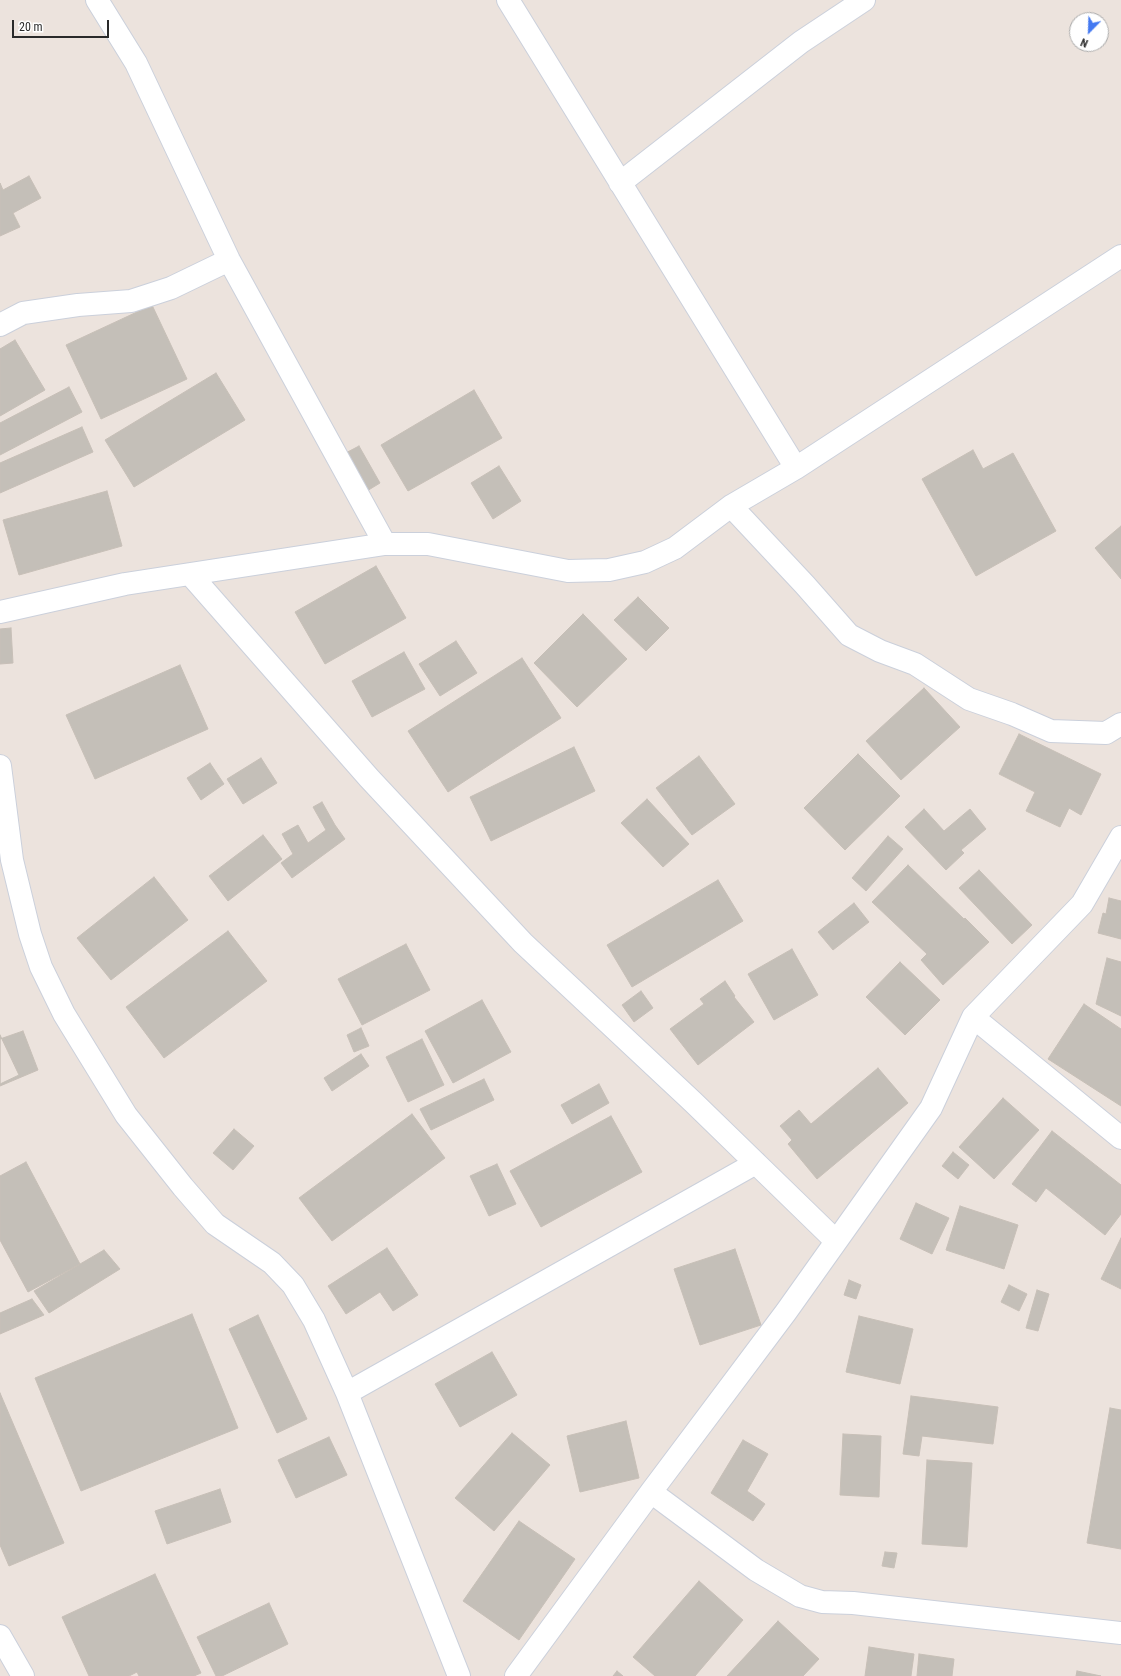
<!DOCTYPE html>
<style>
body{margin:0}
#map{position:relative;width:1121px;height:1676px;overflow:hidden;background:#ece3dd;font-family:"Roboto Condensed",sans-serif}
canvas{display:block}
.north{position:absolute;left:1069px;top:12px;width:40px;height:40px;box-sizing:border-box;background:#fff;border:1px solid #aaa;border-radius:50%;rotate:203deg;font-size:11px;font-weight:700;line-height:16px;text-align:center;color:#2a2a2a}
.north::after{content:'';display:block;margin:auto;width:14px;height:18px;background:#4479f1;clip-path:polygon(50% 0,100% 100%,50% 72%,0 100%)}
.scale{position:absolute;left:12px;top:20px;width:97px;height:18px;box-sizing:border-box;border:2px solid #2a2a2a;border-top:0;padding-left:5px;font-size:12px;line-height:14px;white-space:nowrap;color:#2a2a2a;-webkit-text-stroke:3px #fff;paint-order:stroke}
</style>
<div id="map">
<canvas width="1121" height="1676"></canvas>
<div class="north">N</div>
<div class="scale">20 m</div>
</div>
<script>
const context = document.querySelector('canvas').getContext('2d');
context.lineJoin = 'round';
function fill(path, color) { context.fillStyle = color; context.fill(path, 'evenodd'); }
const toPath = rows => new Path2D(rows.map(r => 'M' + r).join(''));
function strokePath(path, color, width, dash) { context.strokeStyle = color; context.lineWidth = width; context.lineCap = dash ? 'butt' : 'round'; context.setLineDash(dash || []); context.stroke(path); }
const building = toPath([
 [29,176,41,198,13,213,20,227,0,236,0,183,3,190,29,176],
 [152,305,187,379,101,419,66,345,152,305],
 [15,340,45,390,0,416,0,349,15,340],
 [216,373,245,420,134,487,105,440,216,373],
 [69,387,82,412,0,455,0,423,69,387],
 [474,390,502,438,408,491,381,445,474,390],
 [82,427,93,452,0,493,0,463,82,427],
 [359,446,380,483,362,494,340,456,359,446],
 [973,450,983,469,1013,453,1056,531,976,576,922,479,973,450],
 [499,466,521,501,493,519,471,483,499,466],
 [107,491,122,546,19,575,3,520,107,491],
 [1121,526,1121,579,1095,548,1121,526],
 [376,566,406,618,325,664,295,612,376,566],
 [638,597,669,628,646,651,614,620,638,597],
 [583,614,627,659,577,707,534,663,583,614],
 [11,628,13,663,0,664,0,629,11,628],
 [456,641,477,673,440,696,419,664,456,641],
 [404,652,425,689,372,717,352,681,404,652],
 [522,658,561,718,448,792,408,731,522,658],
 [180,665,208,729,95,779,66,715,180,665],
 [924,688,960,727,901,780,866,741,924,688],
 [1019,734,1101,774,1081,815,1069,808,1060,827,1026,811,1035,792,999,774,1019,734],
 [574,747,595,791,491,841,470,797,574,747],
 [858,754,900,796,845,850,804,808,858,754],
 [699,756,735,804,692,835,656,788,699,756],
 [261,758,277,783,243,804,227,779,261,758],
 [210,763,224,784,201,800,187,778,210,763],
 [647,799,689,844,663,867,621,823,647,799],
 [322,802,335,825,345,839,292,878,281,863,293,854,282,834,298,825,308,843,326,830,313,807,322,802],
 [924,809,944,831,970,809,986,829,961,850,964,853,946,870,905,827,924,809],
 [263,835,282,859,228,901,209,876,263,835],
 [888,836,903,849,866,891,852,878,888,836],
 [908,865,964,919,965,918,989,942,943,985,921,960,927,954,872,902,908,865],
 [979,870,1032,925,1012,944,959,888,979,870],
 [154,877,188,920,111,980,77,938,154,877],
 [718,880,743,921,632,987,607,945,718,880],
 [1109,898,1121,901,1121,939,1098,933,1103,913,1106,914,1109,898],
 [854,903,869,922,833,950,818,932,854,903],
 [228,931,267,981,164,1058,126,1007,228,931],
 [406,944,430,990,362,1025,338,979,406,944],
 [792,949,818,995,774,1020,748,974,792,949],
 [1107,958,1121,962,1121,1016,1096,1004,1107,958],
 [900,962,940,1000,905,1035,866,997,900,962],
 [725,981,735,996,734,997,754,1022,698,1065,670,1029,704,1004,700,999,725,981],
 [641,991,653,1008,634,1022,622,1005,641,991],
 [482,1000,511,1052,453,1083,425,1031,482,1000],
 [1084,1004,1121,1029,1121,1106,1048,1059,1084,1004],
 [361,1028,369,1046,354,1052,347,1035,361,1028],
 [23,1031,38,1070,0,1086,0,1039,23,1031],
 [0,1035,19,1075,0,1084,0,1035],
 [422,1039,444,1085,408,1102,386,1057,422,1039],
 [361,1054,369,1066,332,1091,324,1078,361,1054],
 [878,1068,908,1103,817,1179,788,1144,792,1140,780,1126,799,1110,811,1124,878,1068],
 [484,1079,494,1100,431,1130,420,1109,484,1079],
 [599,1084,609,1103,572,1124,561,1105,599,1084],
 [1003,1098,1039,1130,994,1179,959,1147,1003,1098],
 [412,1114,445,1158,332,1241,299,1198,412,1114],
 [611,1116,642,1172,541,1227,510,1171,611,1116],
 [234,1129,254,1146,233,1170,213,1153,234,1129],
 [1052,1131,1121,1185,1121,1214,1105,1235,1046,1188,1036,1202,1012,1184,1052,1131],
 [953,1152,969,1165,958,1179,942,1166,953,1152],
 [26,1162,80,1264,28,1292,0,1240,0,1176,26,1162],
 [497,1164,516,1204,489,1216,470,1176,497,1164],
 [916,1203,949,1218,932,1254,900,1239,916,1203],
 [960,1206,1018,1225,1004,1269,946,1250,960,1206],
 [1121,1238,1121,1289,1101,1279,1121,1238],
 [387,1248,418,1295,393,1311,380,1292,346,1314,328,1286,387,1248],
 [735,1249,761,1325,700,1345,674,1269,735,1249],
 [104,1250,120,1269,49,1313,34,1291,104,1250],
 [849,1280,861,1285,856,1299,844,1295,849,1280],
 [1009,1285,1027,1294,1019,1311,1001,1302,1009,1285],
 [1037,1290,1049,1294,1038,1331,1026,1328,1037,1290],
 [32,1299,44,1315,0,1334,0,1313,32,1299],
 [192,1314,238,1428,81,1491,35,1378,192,1314],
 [258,1315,307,1419,277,1433,229,1329,258,1315],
 [859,1316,913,1329,900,1384,846,1372,859,1316],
 [492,1352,517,1395,460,1427,435,1384,492,1352],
 [0,1393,64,1543,9,1566,0,1545,0,1393],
 [911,1396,998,1407,993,1444,922,1436,919,1456,903,1454,911,1396],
 [1110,1408,1121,1410,1121,1549,1087,1543,1110,1408],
 [626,1421,639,1478,580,1492,567,1436,626,1421],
 [512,1433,550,1465,494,1531,455,1498,512,1433],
 [843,1434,881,1436,879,1497,840,1495,843,1434],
 [329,1437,347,1475,296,1498,278,1460,329,1437],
 [743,1440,768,1454,747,1491,765,1504,753,1521,711,1493,743,1440],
 [927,1460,972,1463,967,1547,922,1544,927,1460],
 [220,1489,231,1522,167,1544,155,1511,220,1489],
 [519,1521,575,1559,519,1640,463,1601,519,1521],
 [885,1552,897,1553,894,1568,882,1566,885,1552],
 [155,1574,201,1673,194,1676,139,1676,137,1672,129,1676,89,1676,62,1617,155,1574],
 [699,1581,743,1620,695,1676,655,1676,633,1657,699,1581],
 [269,1603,288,1644,222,1676,216,1676,197,1637,269,1603],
 [778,1621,819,1659,803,1676,727,1676,778,1621],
 [869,1647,914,1654,911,1676,865,1676,869,1647],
 [919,1654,954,1659,952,1676,917,1676,919,1654],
 [617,1671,623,1676,613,1676,617,1671],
 [1077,1671,1101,1676,1076,1676,1077,1671]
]);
const minor = toPath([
 [97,0,136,63,229,260,385,544],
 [508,0,796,468],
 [620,183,801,42,864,0],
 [0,325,23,313,78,305,131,301,171,288,229,260],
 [731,506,805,585,849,635,880,651,915,664,969,699,1012,714,1051,731,1106,733,1121,724],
 [190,574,369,778,523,943,693,1102,836,1241],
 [0,612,125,584,385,544,428,544,568,571,609,570,645,562,675,548,731,506,796,468,1121,256],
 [0,766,12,860,30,934,41,967,64,1014,126,1115,183,1187,215,1224,272,1263,293,1285,314,1320,347,1393,459,1676],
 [973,1017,1121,1138],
 [347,1393,756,1163],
 [651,1492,756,1570,800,1596,822,1602,853,1603,1121,1633],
 [0,1636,23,1676],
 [516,1676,651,1492,786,1312,931,1108,973,1017,1082,904,1121,837]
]);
fill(building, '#c4bfb8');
strokePath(building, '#c7bfb7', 1);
strokePath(minor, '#cbd0db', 24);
strokePath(minor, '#fff', 22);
</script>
